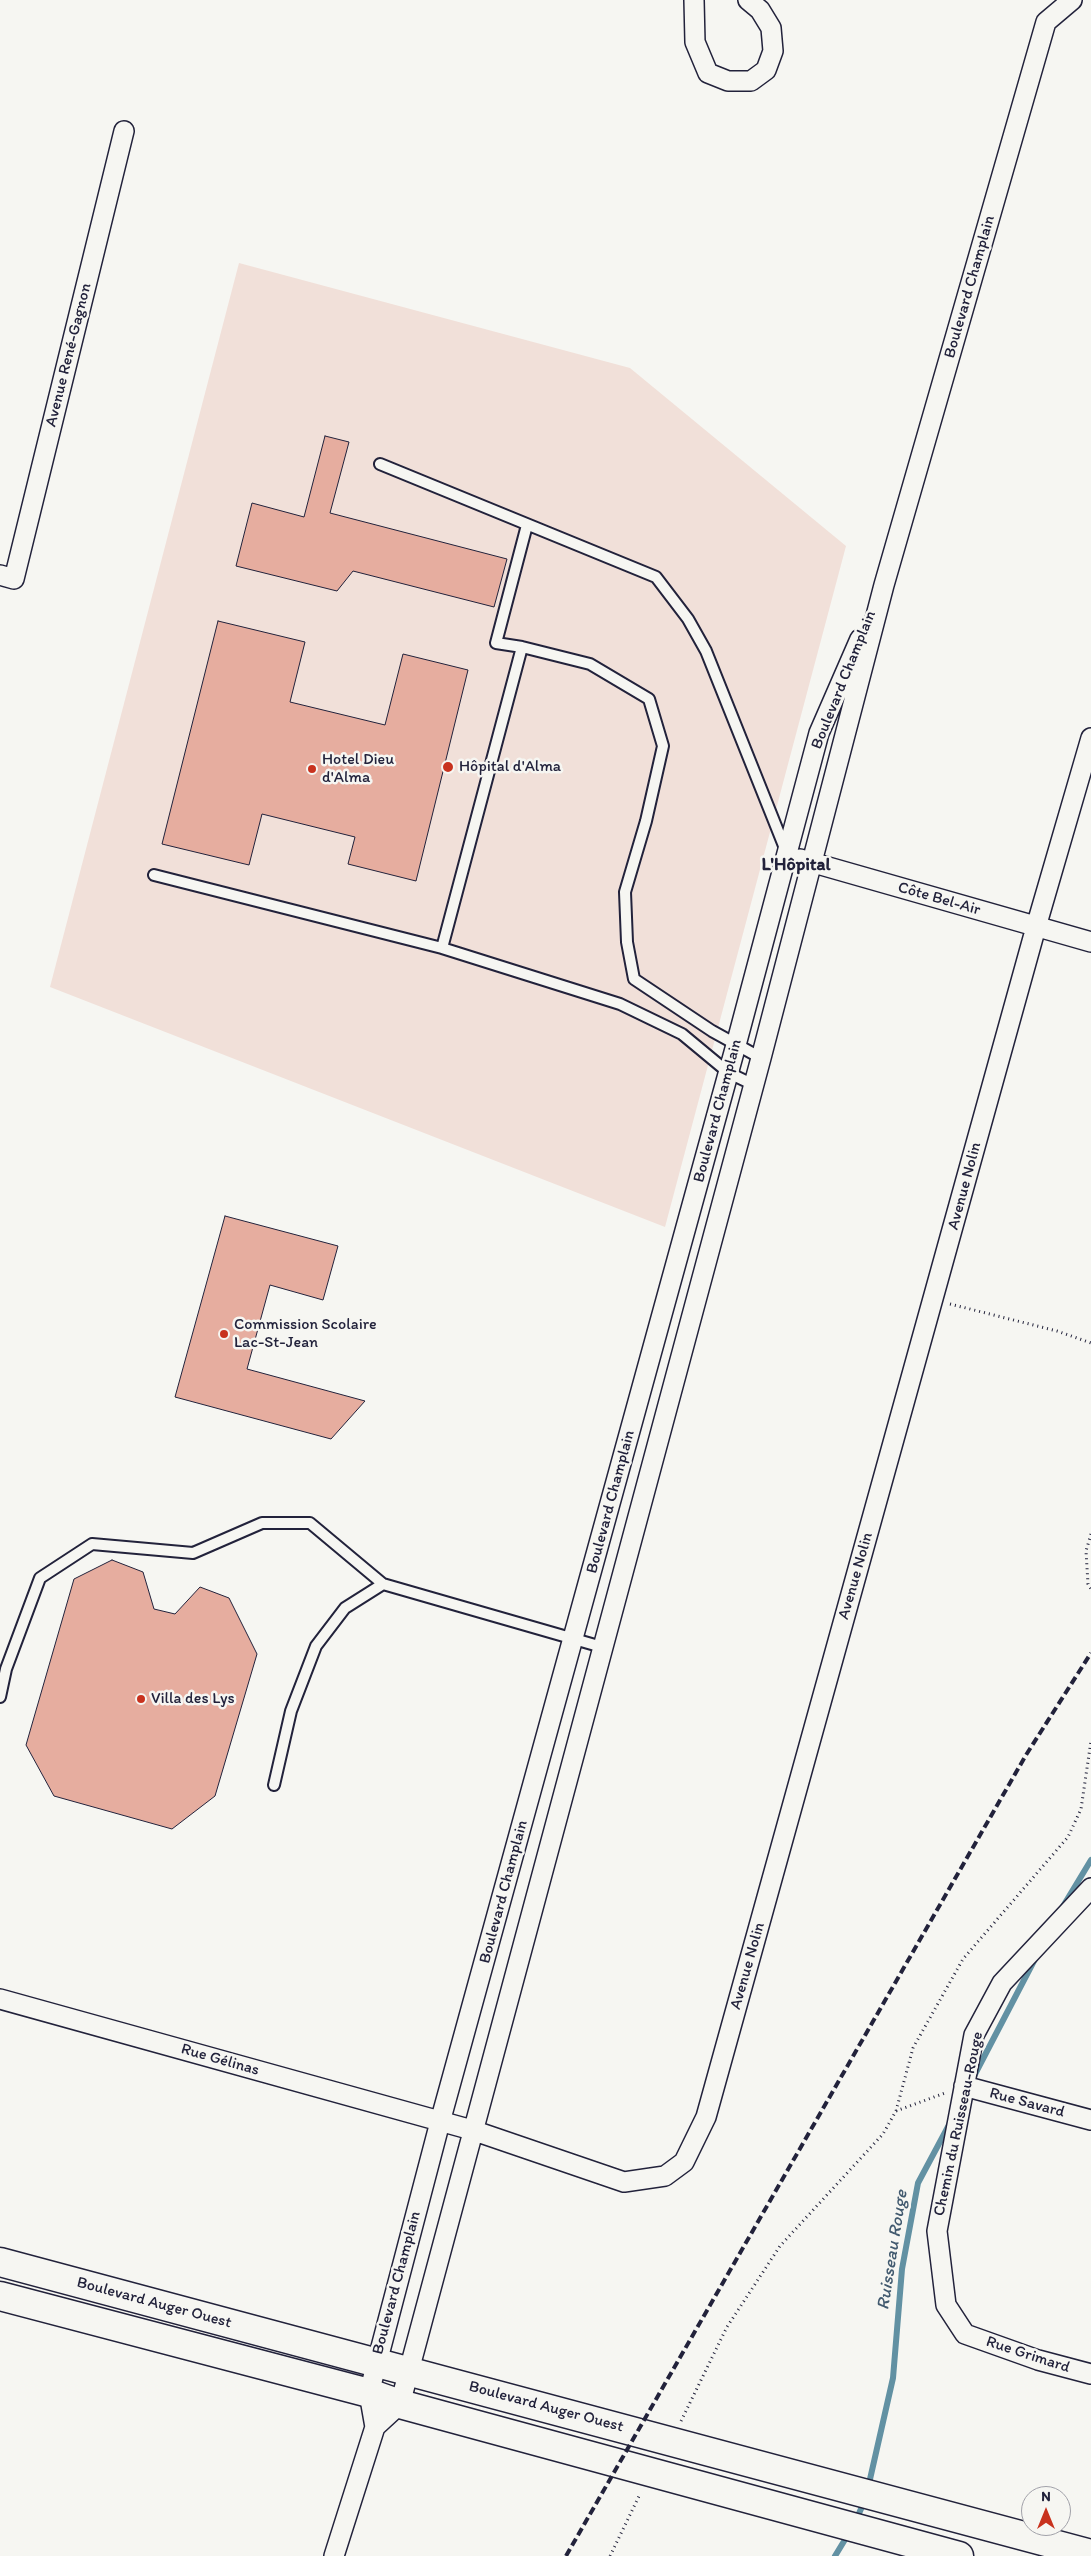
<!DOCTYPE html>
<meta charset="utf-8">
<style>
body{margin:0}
#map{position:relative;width:1091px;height:2556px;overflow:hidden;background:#f6f6f2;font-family:Itim,sans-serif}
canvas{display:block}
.north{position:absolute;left:1021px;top:2486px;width:50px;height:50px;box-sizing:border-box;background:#f6f6f2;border:1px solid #a1a1a9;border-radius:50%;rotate:0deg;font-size:14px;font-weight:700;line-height:20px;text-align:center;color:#22223b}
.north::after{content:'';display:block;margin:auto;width:18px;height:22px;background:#c8321e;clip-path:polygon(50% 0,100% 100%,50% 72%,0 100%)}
</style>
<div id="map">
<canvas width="1091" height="2556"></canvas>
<div class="north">N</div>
</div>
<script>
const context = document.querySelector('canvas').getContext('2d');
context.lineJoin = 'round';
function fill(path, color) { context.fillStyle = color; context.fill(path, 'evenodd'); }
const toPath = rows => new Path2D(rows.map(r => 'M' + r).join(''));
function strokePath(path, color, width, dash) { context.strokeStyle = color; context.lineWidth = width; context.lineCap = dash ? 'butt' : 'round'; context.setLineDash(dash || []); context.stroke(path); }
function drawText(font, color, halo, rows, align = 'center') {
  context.font = font + ' Itim,sans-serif'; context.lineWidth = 5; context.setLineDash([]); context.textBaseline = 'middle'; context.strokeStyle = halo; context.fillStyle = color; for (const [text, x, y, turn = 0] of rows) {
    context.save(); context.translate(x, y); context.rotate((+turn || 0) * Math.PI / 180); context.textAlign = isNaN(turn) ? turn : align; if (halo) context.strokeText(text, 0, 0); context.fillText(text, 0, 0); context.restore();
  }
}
const built = toPath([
 [239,263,630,368,846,546,665,1227,50,987]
]);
const stream = toPath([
 [1062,1908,1091,1860],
 [973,2078,1036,1957],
 [868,2488,893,2378,902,2269,918,2183,950,2123],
 [856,2520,865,2500],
 [835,2556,849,2533]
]);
const building = toPath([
 [325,436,349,442,330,513,507,559,494,607,353,571,337,591,236,566,252,503,304,517,325,436],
 [218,621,305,642,290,702,385,725,403,654,468,670,416,881,348,864,355,837,262,814,249,865,162,844,218,621],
 [225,1216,338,1246,323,1300,270,1285,247,1369,365,1401,331,1439,175,1397,225,1216],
 [112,1560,143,1572,154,1609,175,1614,200,1587,229,1598,257,1654,215,1796,172,1829,54,1796,26,1745,74,1579,112,1560]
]);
const path = toPath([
 [950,1304,1057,1331,1091,1343],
 [1091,1534,1086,1551,1088,1584,1091,1589],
 [896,2111,945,2093],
 [681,2421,727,2327,780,2246,883,2134,896,2111,913,2048,963,1959,1068,1837,1081,1809,1091,1741],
 [610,2556,640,2494]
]);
const service = toPath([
 [380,464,656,577,688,619,706,651,786,851],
 [522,647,496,643,527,525],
 [154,875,442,948],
 [754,1085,729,1073,682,1034,620,1004,442,948,522,647,590,664,649,699,663,746,646,821,625,892,627,942,634,979,712,1031,761,1058],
 [0,1697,6,1669,40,1578,92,1544,193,1553,262,1523,310,1523,383,1584],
 [274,1785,291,1711,316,1646,345,1608,383,1584,602,1647]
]);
const minor = toPath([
 [694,0,695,42,708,73,728,81,751,81,766,70,773,51,771,28,760,10,748,0],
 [0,575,14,579,124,131],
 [800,859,1091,942],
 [1091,1888,1002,1983,974,2035,937,2231,946,2305,965,2334,1038,2360,1091,2374],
 [0,1999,472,2130,624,2182,665,2176,684,2162,706,2117,1036,927,1091,738],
 [964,2086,1091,2120],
 [375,2427,369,2393,440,2122,736,1045,819,733,860,639],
 [334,2556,375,2427,400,2404,761,1058,884,585,1046,22,1072,0]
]);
const secondary = toPath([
 [0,2262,1091,2554],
 [0,2296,369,2393,400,2404,959,2556]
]);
const rail = toPath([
 [566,2556,1026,1755,1091,1653]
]);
const markers = [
 [448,767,6,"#c8321e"],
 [312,769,5,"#c8321e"],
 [224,1334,5,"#c8321e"],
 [141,1699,5,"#c8321e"]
];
const streetNames = [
 ["Boulevard Champlain",970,287,-74],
 ["Avenue René-Gagnon",69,355,-76],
 ["Boulevard Champlain",844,680,-68],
 ["Côte Bel-Air",939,899,16],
 ["Boulevard Champlain",718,1111,-75],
 ["Avenue Nolin",965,1186,-75],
 ["Boulevard Champlain",611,1502,-75],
 ["Avenue Nolin",856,1576,-74],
 ["Boulevard Champlain",504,1892,-75],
 ["Avenue Nolin",748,1966,-74],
 ["Rue Gélinas",220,2060,16],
 ["Rue Savard",1027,2103,15],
 ["Chemin du Ruisseau-Rouge",959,2124,-78],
 ["Boulevard Champlain",397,2283,-75],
 ["Boulevard Auger Ouest",154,2303,15],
 ["Rue Grimard",1028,2355,18],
 ["Boulevard Auger Ouest",546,2407,15]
];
const poiNames = [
 ["Hotel Dieu",322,760],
 ["d'Alma",322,778],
 ["Hôpital d'Alma",459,767],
 ["Commission Scolaire",234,1325],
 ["Lac-St-Jean",234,1343],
 ["Villa des Lys",151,1699]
];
const neighbourhoodNames = [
 ["L'Hôpital",796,865]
];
const waterNames = [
 ["Ruisseau Rouge",893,2250,-81]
];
fill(built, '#f1e0d9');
strokePath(stream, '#6291a3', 6);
fill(building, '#e6ad9f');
strokePath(building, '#22223b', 1);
strokePath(service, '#22223b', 14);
strokePath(minor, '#22223b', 22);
strokePath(secondary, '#22223b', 31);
strokePath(path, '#22223b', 3, [1, 4]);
strokePath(service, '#f6f6f2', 10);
strokePath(minor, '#f6f6f2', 19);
strokePath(secondary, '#f6f6f2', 28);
strokePath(rail, '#22223b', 4, [8, 4]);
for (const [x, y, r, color] of markers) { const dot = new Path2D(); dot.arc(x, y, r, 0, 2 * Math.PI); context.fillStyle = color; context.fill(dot); strokePath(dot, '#f6f6f2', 2); }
drawText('16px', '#22223b', '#f6f6f2', streetNames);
drawText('16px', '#22223b', '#f6f6f2', poiNames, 'left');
drawText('bold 18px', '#22223b', '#f6f6f2', neighbourhoodNames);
drawText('italic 18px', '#425a6f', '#f6f6f2', waterNames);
</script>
